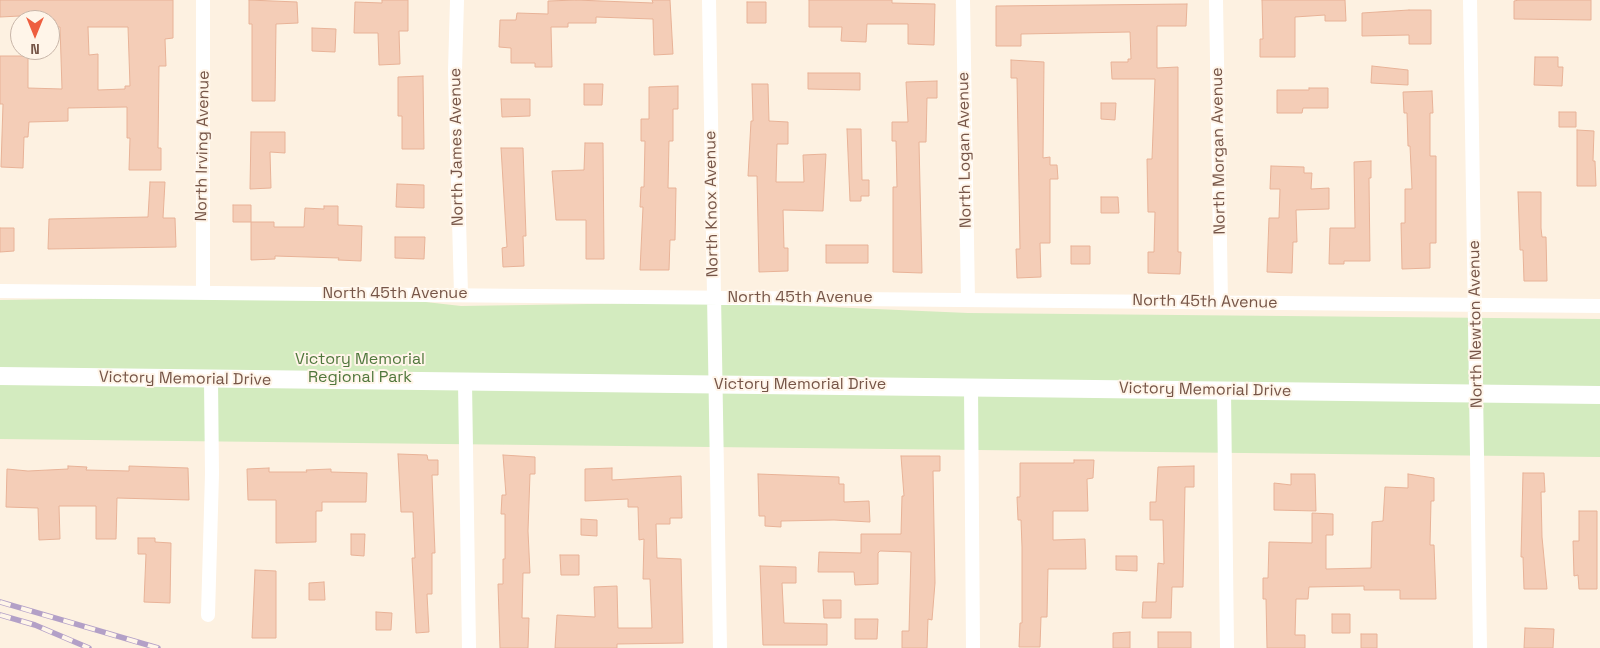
<!DOCTYPE html>
<style>
body{margin:0}
#map{position:relative;width:1600px;height:648px;overflow:hidden;background:#fdf1e1;font-family:"Space Grotesk",sans-serif}
canvas{display:block}
.north{position:absolute;left:10px;top:10px;width:50px;height:50px;box-sizing:border-box;background:#fff5e9;border:1px solid #c8b5a8;border-radius:50%;rotate:180deg;font-size:14px;font-weight:700;line-height:20px;text-align:center;color:#765547}
.north::after{content:'';display:block;margin:auto;width:18px;height:22px;background:#ee5e3f;clip-path:polygon(50% 0,100% 100%,50% 72%,0 100%)}
</style>
<div id="map">
<canvas width="1600" height="648"></canvas>
<div class="north">N</div>
</div>
<script>
const context = document.querySelector('canvas').getContext('2d');
context.lineJoin = 'round';
function fill(path, color) { context.fillStyle = color; context.fill(path, 'evenodd'); }
const toPath = rows => new Path2D(rows.map(r => 'M' + r).join(''));
function strokePath(path, color, width, dash) { context.strokeStyle = color; context.lineWidth = width; context.lineCap = dash ? 'butt' : 'round'; context.setLineDash(dash || []); context.stroke(path); }
function drawText(font, color, halo, rows, align = 'center') {
  context.font = font + ' "Space Grotesk",sans-serif'; context.lineWidth = 4; context.setLineDash([]); context.textBaseline = 'middle'; context.strokeStyle = halo; context.fillStyle = color; for (const [text, x, y, turn = 0] of rows) {
    context.save(); context.translate(x, y); context.rotate((+turn || 0) * Math.PI / 180); context.textAlign = isNaN(turn) ? turn : align; if (halo) context.strokeText(text, 0, 0); context.fillText(text, 0, 0); context.restore();
  }
}
const green = toPath([
 [364,295,461,306,714,302,968,313,1600,319,1600,457,0,439,0,300]
]);
const building = toPath([
 [0,0,173,0,173,38,165,39,166,66,159,66,158,148,161,148,161,170,129,170,130,138,127,138,127,107,126,107,68,108,68,121,29,122,28,137,24,137,23,168,1,167,3,104,0,104,0,56,28,56,28,88,62,89,60,27,55,27,55,20,20,20,20,16,0,17,0,0],
 [88,27,128,27,130,86,125,86,125,89,98,90,98,54,89,55,88,27],
 [249,0,297,2,298,23,276,24,275,101,252,101,252,24,249,24,249,0],
 [382,0,408,0,408,31,399,31,400,64,379,65,378,33,354,33,355,2,382,3,382,0],
 [576,0,653,3,652,0,670,0,673,54,654,55,653,19,596,17,596,23,568,23,568,27,551,27,552,67,535,67,535,63,511,63,511,48,499,47,500,20,516,20,517,13,548,14,548,1,576,0],
 [809,0,892,0,892,3,935,4,934,45,908,44,908,24,867,24,866,42,841,41,842,27,809,27,809,0],
 [1262,0,1345,0,1346,21,1325,21,1325,15,1295,17,1295,57,1260,57,1260,39,1263,39,1262,0],
 [1519,0,1591,0,1591,20,1514,19,1514,1,1519,0],
 [747,2,766,2,766,23,747,23,747,2],
 [1187,4,1186,26,1157,26,1157,68,1178,67,1178,252,1181,252,1180,274,1148,273,1148,252,1154,252,1155,212,1148,212,1147,159,1152,159,1155,79,1112,79,1111,62,1128,62,1128,59,1131,59,1130,32,1021,34,1021,46,996,46,996,6,1187,4],
 [1409,10,1431,10,1431,44,1409,44,1409,35,1362,36,1362,13,1409,10],
 [312,28,336,29,335,52,312,51,312,28],
 [1535,57,1558,57,1558,67,1563,67,1562,86,1534,85,1535,57],
 [1011,60,1044,62,1043,158,1050,157,1050,165,1057,165,1058,179,1050,179,1050,243,1040,243,1041,277,1017,278,1016,249,1020,249,1017,78,1011,78,1011,60],
 [1372,66,1408,70,1408,85,1371,83,1372,66],
 [808,73,860,73,860,90,808,89,808,73],
 [423,76,424,149,402,149,402,116,398,116,398,77,423,76],
 [937,81,937,98,927,98,926,142,919,142,922,273,893,272,893,187,897,187,896,141,892,141,892,122,908,122,906,82,937,81],
 [584,84,603,84,602,105,584,105,584,84],
 [752,84,768,84,769,121,788,122,788,144,777,144,776,182,804,182,803,155,826,154,823,211,783,210,784,248,788,248,788,271,759,272,757,176,748,176,751,121,753,121,752,84],
 [678,86,678,109,673,109,673,141,669,141,668,188,676,188,675,240,670,240,669,270,640,270,643,207,640,207,641,187,644,187,645,141,641,141,641,119,649,119,649,87,678,86],
 [1309,88,1328,88,1328,108,1303,108,1302,113,1277,113,1277,90,1309,90,1309,88],
 [1432,91,1433,113,1430,113,1430,156,1436,156,1436,243,1430,243,1430,268,1402,269,1401,223,1405,223,1405,189,1412,189,1410,146,1408,146,1407,113,1404,113,1403,92,1432,91],
 [501,99,530,99,530,116,502,117,501,99],
 [1101,103,1116,103,1115,120,1101,119,1101,103],
 [1559,112,1576,112,1576,127,1559,127,1559,112],
 [847,129,861,129,862,180,869,180,869,196,861,196,861,201,850,201,847,129],
 [1577,130,1594,131,1593,161,1595,161,1596,186,1577,186,1577,130],
 [251,132,285,132,285,153,270,152,271,188,250,189,251,132],
 [585,143,603,143,604,259,586,259,586,220,556,220,552,171,584,170,585,143],
 [501,148,523,148,526,236,523,236,524,266,503,267,502,248,507,247,501,148],
 [1371,161,1371,178,1369,178,1370,261,1344,261,1344,264,1329,264,1330,228,1355,228,1354,162,1371,161],
 [1271,166,1304,167,1304,173,1312,173,1311,189,1329,188,1329,209,1296,210,1297,242,1293,242,1292,273,1267,272,1269,218,1279,218,1280,189,1270,189,1271,166],
 [150,182,165,182,163,218,175,218,176,247,48,249,49,219,148,217,150,182],
 [397,184,424,185,424,208,396,207,397,184],
 [1518,192,1541,192,1541,228,1542,237,1546,237,1547,281,1524,281,1523,250,1520,250,1518,192],
 [1101,197,1118,197,1119,213,1101,213,1101,197],
 [233,205,251,205,251,222,233,222,233,205],
 [324,206,338,206,338,225,362,226,361,261,338,260,339,258,275,256,275,259,251,260,251,222,274,222,274,227,304,227,305,208,324,209,324,206],
 [0,228,14,228,14,251,0,252,0,228],
 [395,237,425,237,424,259,395,258,395,237],
 [826,245,868,245,868,263,826,263,826,245],
 [1071,246,1090,246,1090,264,1071,264,1071,246],
 [398,454,427,455,428,460,438,460,438,475,432,475,435,553,432,553,432,594,427,594,429,632,416,633,412,558,415,558,413,512,401,512,398,454],
 [503,455,535,457,535,474,530,474,528,531,530,573,523,573,522,618,529,618,528,648,500,648,498,584,503,584,503,559,505,559,505,514,501,514,502,495,506,495,503,455],
 [901,456,940,456,940,471,933,471,935,583,932,620,928,619,927,648,902,648,902,631,909,631,911,552,880,551,878,553,878,584,855,585,854,572,818,572,819,552,861,553,861,534,901,534,902,496,904,496,901,456],
 [1074,460,1094,460,1093,478,1087,479,1088,511,1053,511,1053,540,1085,539,1086,569,1048,569,1047,617,1041,617,1040,647,1019,647,1020,623,1022,623,1022,547,1021,520,1018,520,1017,497,1020,497,1020,463,1074,463,1074,460],
 [68,466,87,467,86,470,129,471,129,466,188,468,189,500,117,498,116,539,96,539,96,506,59,506,60,539,39,540,38,508,6,507,7,469,28,471,68,469,68,466],
 [1194,466,1194,487,1185,487,1183,587,1172,587,1171,618,1142,618,1143,602,1156,602,1158,563,1164,564,1163,520,1150,520,1150,502,1156,502,1158,467,1194,466],
 [269,468,269,472,307,472,306,470,331,469,331,472,367,473,366,502,322,502,322,511,316,511,316,542,276,543,276,500,248,500,247,469,269,468],
 [612,468,612,480,681,476,682,518,670,518,670,524,656,524,657,558,681,559,683,643,617,644,617,648,555,648,557,615,595,617,594,587,617,586,618,628,652,628,650,579,643,579,644,539,639,540,638,507,628,507,628,499,585,501,585,469,612,468],
 [1523,473,1544,473,1545,492,1541,492,1542,537,1547,589,1524,589,1523,557,1521,557,1523,473],
 [758,474,839,477,839,484,844,484,844,502,869,501,870,522,834,520,781,521,781,527,765,526,765,516,759,516,758,474],
 [1291,474,1315,474,1316,511,1274,510,1274,483,1291,485,1291,474],
 [1408,474,1434,478,1434,501,1431,501,1430,545,1434,545,1436,599,1400,599,1400,590,1364,590,1364,586,1309,587,1308,599,1296,599,1295,635,1305,635,1305,648,1267,648,1266,599,1263,599,1263,578,1268,578,1269,542,1312,543,1312,513,1333,514,1333,535,1326,535,1326,569,1371,568,1372,522,1383,521,1385,487,1408,488,1408,474],
 [1579,511,1597,511,1597,589,1579,589,1578,575,1574,576,1573,541,1579,541,1579,511],
 [581,519,597,520,597,536,581,535,581,519],
 [351,534,365,534,364,556,351,555,351,534],
 [138,538,155,538,155,542,171,543,170,603,144,602,146,554,138,554,138,538],
 [560,555,579,555,579,575,561,575,560,555],
 [1116,556,1137,556,1137,571,1116,570,1116,556],
 [760,566,796,567,796,583,782,583,784,623,827,624,827,645,763,645,760,566],
 [255,570,276,571,276,638,252,638,255,570],
 [324,582,325,600,309,600,309,583,324,582],
 [823,600,841,600,841,618,824,618,823,600],
 [376,612,392,613,391,630,376,630,376,612],
 [1332,614,1350,614,1350,633,1332,633,1332,614],
 [855,619,878,619,877,639,855,639,855,619],
 [1525,628,1554,629,1553,648,1524,648,1525,628],
 [1130,632,1130,648,1113,648,1113,633,1130,632],
 [1158,632,1191,632,1191,648,1158,648,1158,632],
 [1361,634,1377,634,1377,648,1361,648,1361,634]
]);
const minor = toPath([
 [203,0,203,291],
 [457,0,455,71,461,294],
 [709,0,720,648],
 [963,0,968,300],
 [1216,0,1221,302],
 [1470,0,1480,648],
 [0,291,1600,306],
 [465,382,469,648],
 [971,387,973,648],
 [1224,390,1227,648],
 [208,615,212,474,211,380]
]);
const tertiary = toPath([
 [0,376,1600,395]
]);
const rail = toPath([
 [0,602,158,648],
 [0,615,35,625,89,648]
]);
const streetNames = [
 ["North Irving Avenue",203,146,-89],
 ["North James Avenue",457,147,-91],
 ["North Logan Avenue",965,150,-91],
 ["North Morgan Avenue",1219,151,-91],
 ["North Knox Avenue",712,204,-91],
 ["North 45th Avenue",395,294],
 ["North 45th Avenue",800,298],
 ["North 45th Avenue",1205,302,1],
 ["North Newton Avenue",1476,324,-91],
 ["Victory Memorial Drive",185,379,1],
 ["Victory Memorial Drive",800,385],
 ["Victory Memorial Drive",1205,390,1]
];
const parkNames = [
 ["Victory Memorial",360,360],
 ["Regional Park",360,378]
];
fill(green, '#d3ebbf');
fill(building, '#f4cdb7');
strokePath(building, '#e8b297', 1);
strokePath(minor, '#fff', 14);
strokePath(tertiary, '#fff', 18);
strokePath(rail, '#b3a0c7', 5.5);
strokePath(rail, '#fff5e9', 4, [11]);
drawText('16px', '#765547', '#fff5e9', streetNames);
drawText('16px', '#50773c', '#fff5e9', parkNames);
</script>
